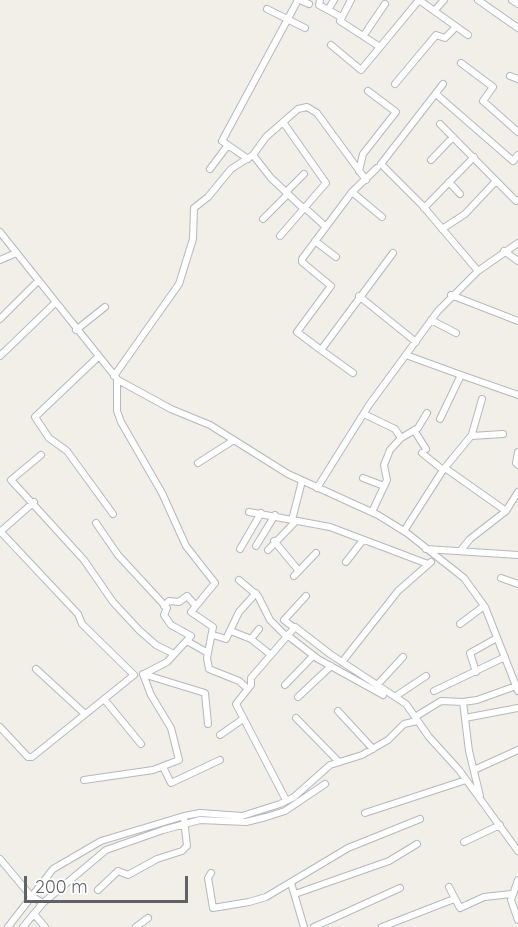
<!DOCTYPE html>
<style>
body{margin:0}
#map{position:relative;width:518px;height:927px;overflow:hidden;background:#f1efe8;font-family:Quicksand,sans-serif}
canvas{display:block}
.scale{position:absolute;left:24px;top:876px;width:164px;height:27px;box-sizing:border-box;border:3px solid #5f6368;border-top:0;padding-left:8px;font-size:18px;line-height:21px;white-space:nowrap;color:#5f6368;-webkit-text-stroke:4px #fff;paint-order:stroke}
</style>
<div id="map">
<canvas width="518" height="927"></canvas>
<div class="scale">200 m</div>
</div>
<script>
const context = document.querySelector('canvas').getContext('2d');
context.lineJoin = 'round';
const toPath = rows => new Path2D(rows.map(r => 'M' + r).join(''));
function strokePath(path, color, width, dash) { context.strokeStyle = color; context.lineWidth = width; context.lineCap = dash ? 'butt' : 'round'; context.setLineDash(dash || []); context.stroke(path); }
const minor = toPath([
 [300,0,309,4],
 [320,0,319,5,341,17],
 [351,0,340,21,380,47],
 [419,0,468,35],
 [478,0,518,28],
 [512,0,518,4],
 [267,9,305,28],
 [328,10,334,0],
 [435,10,444,0],
 [364,35,385,4],
 [331,45,361,70,419,0],
 [461,63,493,87,483,101,518,132],
 [510,76,518,79],
 [395,84,436,35,445,38,456,27],
 [443,84,381,164,422,205,478,271],
 [436,94,513,161,518,155],
 [440,124,516,201,518,200],
 [253,155,271,178,304,209],
 [248,159,222,141,298,0],
 [431,160,453,137],
 [210,169,228,145],
 [359,171,363,154,396,112,368,91],
 [449,182,460,194],
 [286,192,304,174],
 [352,192,382,217],
 [305,208,326,227],
 [424,208,474,157],
 [263,219,288,194],
 [442,229,465,214,496,181],
 [0,232,118,380,171,409,210,425,288,474,378,515,407,533,464,578,485,607,518,691],
 [280,236,326,183,283,122],
 [315,241,336,257],
 [504,251,518,261],
 [0,260,16,253],
 [451,295,518,321],
 [359,296,416,342],
 [0,319,38,281],
 [431,320,456,333],
 [76,330,105,307],
 [321,350,297,332,331,286,302,262,302,259,352,192,377,168],
 [406,355,461,375,440,419],
 [0,356,55,303],
 [98,357,35,417,49,438,67,451,113,514],
 [353,373,321,350,393,253],
 [461,375,518,395],
 [114,376,179,284,193,239,194,208,208,197,231,169,253,155,266,137,298,109,307,107,317,113,366,180],
 [117,379,117,411,121,422,162,493,186,546,215,583,191,612,213,627,207,658,209,669,239,681,248,689],
 [364,414,395,429,401,438],
 [414,430,426,449],
 [472,434,482,399],
 [518,452,516,463,518,465],
 [422,453,443,470],
 [41,455,11,480,84,560,113,602,139,630,156,645,174,654],
 [198,463,234,440],
 [445,468,506,511],
 [363,478,384,486],
 [317,488,369,405,438,311,478,271,518,243],
 [249,512,330,527,428,564],
 [372,512,387,480,384,465,390,450,401,438,418,428,427,413],
 [292,520,302,481],
 [96,523,118,555,167,608,164,615,171,625,191,636,167,662,144,674],
 [0,531,78,614,82,624,134,675,32,757,28,757,0,727],
 [404,531,443,470,471,436,503,434],
 [0,532,34,502],
 [274,541,299,571],
 [256,546,275,515],
 [240,549,261,513],
 [426,549,518,555],
 [268,550,296,521],
 [461,550,470,539,506,511,518,492],
 [346,562,363,540],
 [294,576,316,553],
 [501,578,518,584],
 [239,580,258,596,270,620,286,636],
 [164,606,169,601,179,602,187,596,196,606],
 [460,624,484,606],
 [293,627,284,620,306,596],
 [231,631,251,639,259,629],
 [213,635,226,639,239,612,256,593],
 [287,635,318,659,383,695],
 [251,639,271,655],
 [187,641,208,653],
 [342,662,398,591,431,562],
 [36,669,85,714],
 [476,672,470,653,497,638],
 [378,684,403,657],
 [285,685,313,656],
 [434,691,505,657],
 [396,696,426,676],
 [298,697,331,666],
 [104,699,141,744],
 [463,702,469,751,480,796],
 [338,711,373,749],
 [415,717,441,701,463,702,477,700,516,686],
 [296,718,339,762],
 [465,718,518,708],
 [220,735,243,719],
 [163,767,171,783,220,760],
 [474,770,518,750],
 [84,780,153,770,179,760,171,728,151,695,143,674,205,693,208,724],
 [286,800,236,704,251,685,251,678,295,627,330,654,406,704,429,737,459,770,518,851],
 [365,813,466,780],
 [464,842,500,825],
 [0,859,31,896,43,903],
 [211,873,208,878,213,908,249,902,266,897,348,848,420,819],
 [518,880,511,900,518,920],
 [291,883,304,927],
 [449,887,460,908,484,897,511,894],
 [98,890,118,871,128,875,157,859,182,851,187,846,184,819],
 [295,894,389,861,417,844],
 [34,914,45,927],
 [8,927,53,869,101,841,184,816,200,813,242,816,280,804,294,797,330,765,362,755,388,740,404,724,417,721],
 [23,927,43,903,106,850,163,830,200,820,246,822,266,817,285,811,325,784],
 [136,927,148,918],
 [314,927,400,888],
 [382,927,454,899]
]);
strokePath(minor, '#b5b8bc', 8);
strokePath(minor, '#fff', 6);
</script>
